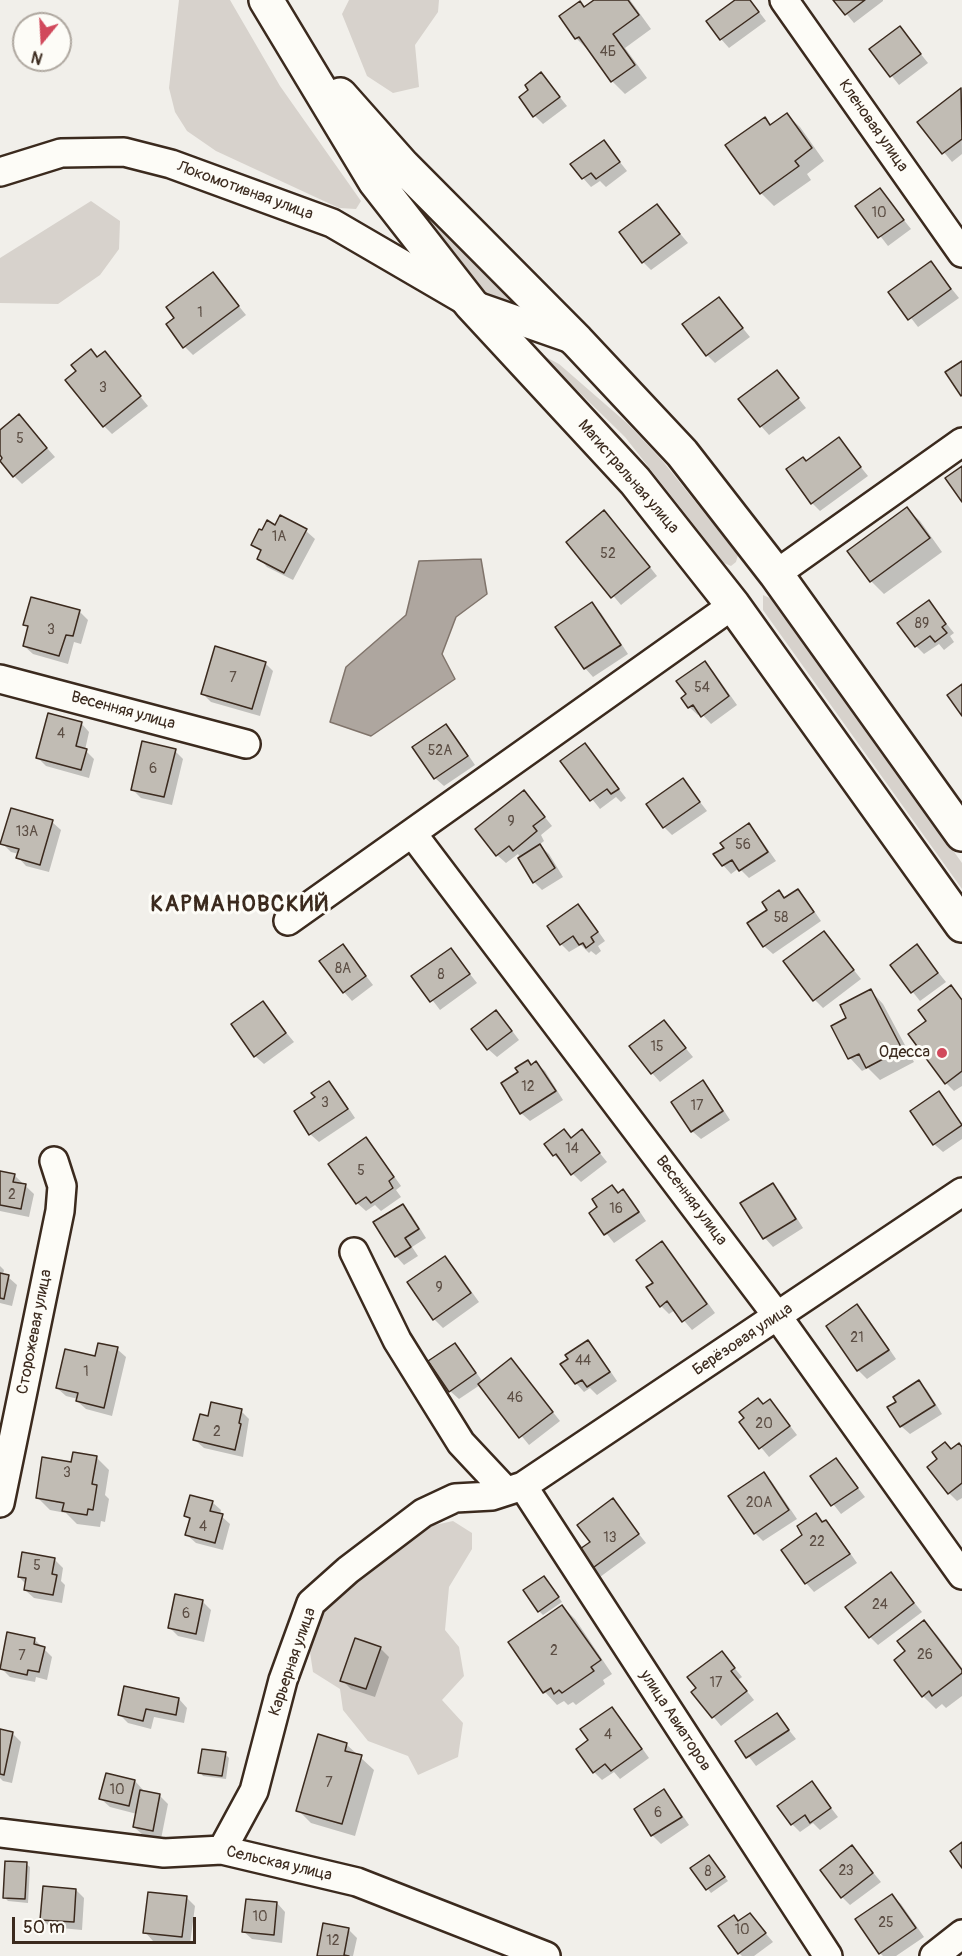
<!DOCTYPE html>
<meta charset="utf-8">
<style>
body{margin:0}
#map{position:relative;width:962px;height:1956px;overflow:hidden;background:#f1efea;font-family:Pangolin,sans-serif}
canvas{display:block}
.north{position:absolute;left:12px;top:12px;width:60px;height:60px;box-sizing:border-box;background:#fdfcf7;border:2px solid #afa8a0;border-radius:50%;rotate:198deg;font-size:16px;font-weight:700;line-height:24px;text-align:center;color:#3b2a1e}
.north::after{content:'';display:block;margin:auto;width:21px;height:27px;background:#d1495b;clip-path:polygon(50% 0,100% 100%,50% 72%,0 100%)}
.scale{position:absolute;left:12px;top:1917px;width:184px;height:27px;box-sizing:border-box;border:3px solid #3b2a1e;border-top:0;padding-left:8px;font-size:18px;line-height:21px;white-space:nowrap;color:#3b2a1e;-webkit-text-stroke:4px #fdfcf7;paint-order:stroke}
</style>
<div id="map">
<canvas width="962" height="1956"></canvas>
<div class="north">N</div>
<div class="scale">50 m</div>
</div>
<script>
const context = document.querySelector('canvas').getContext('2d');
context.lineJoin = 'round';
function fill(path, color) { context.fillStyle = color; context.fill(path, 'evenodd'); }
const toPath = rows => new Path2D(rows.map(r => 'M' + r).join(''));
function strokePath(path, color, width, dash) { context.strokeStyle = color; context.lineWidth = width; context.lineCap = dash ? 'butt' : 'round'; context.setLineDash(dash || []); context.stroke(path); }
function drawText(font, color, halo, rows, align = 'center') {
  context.font = font + ' Pangolin,sans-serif'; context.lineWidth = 6; context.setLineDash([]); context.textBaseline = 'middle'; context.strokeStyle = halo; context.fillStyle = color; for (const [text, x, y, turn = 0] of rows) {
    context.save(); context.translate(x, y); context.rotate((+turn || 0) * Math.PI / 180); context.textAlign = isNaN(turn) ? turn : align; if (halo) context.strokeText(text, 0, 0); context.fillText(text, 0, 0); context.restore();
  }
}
const green = toPath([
 [179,0,230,0,280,86,361,201,356,209,339,208,216,151,187,131,175,112,169,88],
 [349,0,439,0,438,12,415,45,419,87,393,93,367,76,342,14],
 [406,190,530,312,487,294],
 [91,201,120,221,119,249,100,275,58,304,0,303,0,258],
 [540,354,559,364,628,424,661,459,738,555,736,562,731,566,724,563,625,437],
 [763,595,776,601,962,863,962,889,763,610],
 [453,1521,472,1533,472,1549,449,1587,445,1630,459,1647,464,1676,442,1700,463,1723,458,1757,418,1775,408,1756,368,1741,343,1710,340,1689,313,1672,308,1639,322,1609,384,1554,426,1527]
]);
const water = toPath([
 [481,559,487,594,456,617,442,654,455,679,371,736,330,722,346,667,406,615,419,561,481,559]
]);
const shadow = toPath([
 [596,0,630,0,651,29,625,48,647,78,625,94,612,81,590,50,589,51,576,38,561,17,580,3,585,8],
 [738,0,750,0,766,21,729,48,721,39],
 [835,0,883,0,883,1,854,23],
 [900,28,928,63,899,85,871,50],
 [541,74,567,106,543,124,535,116,530,90],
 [961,90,962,154,952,162,919,122],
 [787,115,800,127,824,161,807,174,811,180,774,206,761,193,771,126],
 [604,142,627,171,606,187,600,181,591,187,583,178],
 [880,190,911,229,888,246,857,206],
 [657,206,688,243,651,270,643,262],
 [931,263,959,298,918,327,891,292],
 [213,274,246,315,193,355,185,347,176,318],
 [719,299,750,337,715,363,707,355],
 [105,353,148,406,112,434,104,426,78,371],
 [777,372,806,408,769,435,761,426],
 [19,416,55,457,22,484,14,476,0,453,0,432],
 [838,439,868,476,820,511,812,503,807,463],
 [907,509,920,521,942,552,884,594,871,581,849,551],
 [281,517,306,531,315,539,293,580,267,567,259,558,262,553,253,544,276,527],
 [613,521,657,576,621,605,568,542],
 [929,602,954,633,950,636,954,642,944,650,939,644,924,654,916,646],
 [592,604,601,613,628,654,593,677,585,668],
 [79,611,88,620,81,644,74,642,68,664,33,654,24,646,29,628,25,624],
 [265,663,273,671,260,716,211,702,202,693],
 [704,663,713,671,737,705,711,724,701,713,698,715,689,707,688,695],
 [81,723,89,732,85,750,94,759,89,778,46,766,38,758],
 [445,726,454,734,475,765,444,786,435,778],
 [585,745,626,798,621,802,616,797,600,809,563,762],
 [175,751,183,759,172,805,141,798,132,789],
 [683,780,707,811,672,835,664,827],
 [532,801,552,826,541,835,544,841,539,845,549,854,563,877,542,890,534,882,518,854,506,863,497,855],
 [52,822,61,830,49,872,26,866,18,857,19,854,11,852,2,843],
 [749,825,757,834,776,861,749,878,739,868,731,874,723,865],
 [798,891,806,899,821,921,773,954,764,946,769,910,779,892,785,899],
 [578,906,586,914,605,941,598,946,601,951,596,955,591,951,589,953,581,945,569,952,561,944],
 [824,933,861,979,823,1008,815,1000],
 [343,946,373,985,352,1001,344,992],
 [917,946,946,982,920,1001,892,966],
 [451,950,477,983,440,1010,414,976],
 [951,987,962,999,962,1086,954,1091,946,1083,928,1021],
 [871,991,883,1004,914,1062,880,1080,868,1068,862,1071,850,1058,848,1018],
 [262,1003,294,1042,264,1064,255,1056],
 [504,1020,519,1040,497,1057,488,1049],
 [664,1022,693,1057,660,1082,652,1073],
 [536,1063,545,1071,563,1100,530,1121,521,1113,532,1066],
 [703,1082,711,1091,730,1120,701,1139,692,1131],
 [329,1083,337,1091,355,1118,319,1142,310,1134,317,1098],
 [939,1093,962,1123,962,1139,943,1152,934,1144],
 [582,1131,607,1162,581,1182,554,1155],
 [366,1139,374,1148,401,1186,396,1190,401,1197,381,1211,375,1205,366,1211,357,1203],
 [0,1173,14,1175,34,1194,29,1217,0,1211],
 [772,1185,781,1193,803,1228,773,1247,765,1238,742,1203],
 [612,1187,619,1194,623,1191,632,1200,646,1221,614,1243,591,1214,599,1208],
 [402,1206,411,1214,426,1238,412,1247,418,1256,404,1265,396,1256],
 [662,1243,671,1252,715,1313,692,1330,675,1310,669,1314,661,1306,655,1283],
 [445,1258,453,1266,479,1302,443,1328,434,1319,409,1283],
 [0,1266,4,1270,3,1275,8,1277,17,1285,12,1306,0,1303],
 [857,1306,866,1315,896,1359,867,1379,858,1370,828,1326],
 [588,1342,596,1350,617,1381,597,1395,590,1388,584,1392,576,1383],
 [455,1345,463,1354,483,1382,519,1369,560,1421,529,1445,480,1385,459,1399,450,1391],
 [117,1349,126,1357,112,1416,86,1409,77,1401,78,1399,66,1396,57,1388,96,1358],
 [919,1382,927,1390,942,1414,910,1434,901,1426],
 [764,1406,778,1410,797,1435,769,1457,741,1423],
 [241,1411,249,1419,243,1457,204,1448,195,1440,209,1418],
 [962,1448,962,1498,957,1501,949,1493,939,1459,951,1450],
 [96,1457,109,1470,105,1495,109,1499,105,1522,101,1521,100,1527,77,1524,66,1513,50,1510,37,1497,72,1464],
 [836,1460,865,1497,841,1514,812,1477],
 [764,1474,772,1482,797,1519,763,1541,755,1533],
 [612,1500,646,1543,600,1577,591,1569,592,1542],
 [212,1502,221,1510,220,1515,230,1524,223,1550,196,1543,187,1535,191,1521,186,1516],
 [815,1515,834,1530,857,1563,814,1592,806,1583,783,1550,804,1536],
 [54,1559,63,1568,61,1581,65,1585,62,1603,34,1598,25,1590,26,1584,19,1577],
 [891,1574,922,1612,878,1645,870,1637],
 [548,1581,562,1602,543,1615,539,1611],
 [202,1601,211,1610,204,1642,178,1636,170,1628],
 [562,1606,575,1619,612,1674,603,1680,605,1684,576,1705,573,1702,568,1705,564,1701,557,1705,545,1692,510,1642],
 [924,1622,937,1635,962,1668,962,1696,946,1708,942,1704,936,1709,923,1696,907,1652],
 [34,1639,52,1657,47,1680,36,1677,35,1682,10,1677,1,1668],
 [380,1648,389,1657,375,1697,351,1689,342,1680],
 [722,1653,742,1677,738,1680,754,1700,721,1726,693,1692,698,1688],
 [179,1699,187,1708,184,1723,154,1717,151,1729,128,1723,120,1715],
 [612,1709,620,1717,649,1758,620,1779,614,1772,602,1780,594,1772,591,1740],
 [777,1715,796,1739,756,1766,737,1741],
 [0,1731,12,1733,21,1742,12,1783,3,1781,0,1778],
 [346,1744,374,1770,355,1836,311,1823,298,1810],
 [225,1754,229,1758,226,1779,203,1776,200,1772],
 [135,1781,143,1790,143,1792,159,1795,168,1804,161,1839,143,1835,134,1827,137,1814,110,1807,101,1799],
 [812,1783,838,1817,820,1830,813,1823,800,1832,792,1824],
 [664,1791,672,1800,689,1825,661,1844,652,1835,636,1810],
 [852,1847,881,1882,850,1905,842,1897],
 [709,1856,728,1881,711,1893,692,1868],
 [26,1864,30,1867,28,1903,8,1901,4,1897],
 [76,1890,84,1898,82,1930,50,1927,42,1919],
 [892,1896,901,1904,924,1937,896,1956,883,1956,880,1953],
 [186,1897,195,1906,190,1944,153,1941,145,1932],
 [277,1903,285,1912,282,1943,252,1939,243,1931],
 [750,1915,773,1942,754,1956,742,1956,739,1953,739,1923],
 [348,1929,357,1938,353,1956,318,1956]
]);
const building = toPath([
 [594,0,628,0,639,15,613,34,635,65,611,82,579,37,575,39,559,16,580,1,584,7,594,0],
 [735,0,750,0,759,12,720,40,706,21,735,0],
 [833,0,865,0,845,15,833,0],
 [900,26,921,54,890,77,869,49,900,26],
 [541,72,560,97,533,117,519,97,528,90,525,85,541,72],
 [961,88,962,139,942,154,917,122,961,88],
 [787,113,812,148,795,161,799,166,760,194,725,145,765,117,770,125,787,113],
 [604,140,620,162,596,179,591,173,582,179,570,164,604,140],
 [880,188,904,220,878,238,855,206,880,188],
 [657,204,680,234,642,263,619,232,657,204],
 [931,261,951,289,908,320,888,292,931,261],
 [213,272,239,306,183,348,166,324,174,318,166,307,213,272],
 [719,297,743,328,706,356,682,324,719,297],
 [91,349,97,357,105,351,141,396,103,427,65,380,76,371,71,365,91,349],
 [962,361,962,395,961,396,945,372,962,361],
 [777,370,799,398,760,427,738,399,777,370],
 [19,414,47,448,13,477,0,461,2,458,0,455,0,430,19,414],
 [839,437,861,467,811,504,786,469,803,457,806,461,839,437],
 [962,466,962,502,945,478,962,466],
 [907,507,930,538,870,582,847,551,907,507],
 [604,510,650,567,611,598,566,542,604,510],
 [280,515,307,529,284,573,257,559,261,550,251,545,259,529,262,530,267,520,275,525,280,515],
 [31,597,80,610,73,636,66,635,59,656,23,646,28,626,23,625,31,597],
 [929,600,946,624,942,627,947,633,935,642,930,636,915,647,897,623,929,600],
 [592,602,621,645,584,669,555,627,592,602],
 [215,646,266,662,252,709,201,694,215,646],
 [705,661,729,696,701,717,693,705,688,708,681,698,686,694,676,681,705,661],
 [962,684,962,716,947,695,962,684],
 [48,713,82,722,76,746,87,749,81,770,36,758,48,713],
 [446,724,468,756,434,779,412,747,446,724],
 [142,741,176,749,164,797,131,790,142,741],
 [585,743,619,789,611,794,607,789,590,801,560,761,585,743],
 [683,778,700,802,663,828,646,804,683,778],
 [524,790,545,817,533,826,537,831,513,851,509,846,496,856,475,829,524,790],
 [11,808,53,820,40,865,16,858,19,849,0,844,11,808],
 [749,823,768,852,739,871,732,860,722,866,713,854,724,848,720,843,749,823],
 [540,844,555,868,533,883,518,858,540,844],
 [798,889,814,912,763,947,747,923,767,910,762,902,779,890,784,898,798,889],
 [578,904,598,932,591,937,594,942,586,948,583,943,579,945,573,936,560,945,547,926,578,904],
 [824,931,854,970,813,1001,783,961,824,931],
 [343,944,366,976,343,993,319,961,343,944],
 [917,944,938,973,911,993,890,965,917,944],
 [451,948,470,974,430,1002,411,976,451,948],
 [951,985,962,1000,962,1071,945,1084,908,1034,926,1021,918,1010,951,985],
 [871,989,902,1049,866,1068,859,1054,848,1059,831,1026,846,1018,840,1005,871,989],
 [263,1001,286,1033,254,1057,231,1024,263,1001],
 [496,1010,512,1031,487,1050,471,1029,496,1010],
 [664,1020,686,1048,651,1074,629,1046,664,1020],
 [528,1060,531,1065,536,1061,556,1091,520,1114,501,1083,518,1072,515,1068,528,1060],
 [703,1080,723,1111,691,1132,671,1102,703,1080],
 [329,1081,348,1109,309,1135,294,1111,315,1097,311,1093,329,1081],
 [939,1091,962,1125,933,1145,910,1111,939,1091],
 [564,1129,571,1138,582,1129,600,1153,571,1175,556,1154,553,1156,544,1144,564,1129],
 [366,1137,394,1177,389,1181,393,1188,371,1203,366,1197,356,1204,328,1164,366,1137],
 [0,1171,15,1174,13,1182,26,1184,21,1209,0,1205,0,1171],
 [773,1183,796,1219,763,1239,740,1203,773,1183],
 [612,1185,618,1193,623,1189,639,1212,604,1235,589,1213,597,1207,592,1199,612,1185],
 [403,1204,419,1229,405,1238,411,1247,395,1257,373,1222,403,1204],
 [662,1241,707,1304,682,1322,667,1301,660,1307,646,1287,653,1283,636,1260,662,1241],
 [445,1256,471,1293,433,1320,407,1282,445,1256],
 [0,1273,9,1275,4,1299,0,1298,0,1273],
 [857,1304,889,1350,857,1371,826,1326,857,1304],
 [588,1340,610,1372,587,1387,582,1380,575,1384,560,1364,568,1359,565,1355,588,1340],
 [98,1343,118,1347,104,1408,76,1401,78,1393,56,1388,65,1349,95,1356,98,1343],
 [455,1343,476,1373,449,1392,428,1361,455,1343],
 [511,1358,553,1412,519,1438,478,1384,511,1358],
 [919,1380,935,1405,900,1427,887,1407,896,1402,893,1397,919,1380],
 [758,1398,763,1404,770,1399,790,1426,759,1449,739,1422,744,1418,739,1412,758,1398],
 [211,1402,242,1409,239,1423,241,1424,235,1450,193,1440,200,1414,208,1416,211,1402],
 [945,1442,951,1449,959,1443,962,1447,962,1483,948,1494,927,1467,937,1459,932,1452,945,1442],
 [73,1452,97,1456,92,1484,97,1485,93,1510,88,1509,87,1515,62,1511,64,1503,36,1498,42,1457,71,1462,73,1452],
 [836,1458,858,1488,831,1506,810,1476,836,1458],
 [764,1472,789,1510,754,1534,728,1496,764,1472],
 [190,1495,213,1501,210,1511,223,1514,215,1543,185,1535,190,1518,184,1516,190,1495],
 [613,1498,639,1534,590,1570,577,1551,590,1542,577,1525,613,1498],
 [816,1513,822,1522,826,1520,850,1554,805,1584,781,1550,802,1535,797,1526,816,1513],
 [22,1552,55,1558,52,1574,57,1575,53,1595,24,1590,26,1578,18,1577,22,1552],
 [891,1572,914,1603,869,1638,845,1607,891,1572],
 [544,1576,559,1597,538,1612,523,1590,544,1576],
 [175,1594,203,1600,196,1634,168,1628,175,1594],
 [562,1605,601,1660,591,1667,594,1671,562,1693,559,1690,554,1694,551,1688,543,1693,508,1642,562,1605],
 [924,1620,962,1670,962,1673,932,1696,929,1691,922,1697,894,1660,905,1651,897,1641,924,1620],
 [7,1632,35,1638,34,1644,45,1647,39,1672,28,1670,27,1675,0,1669,7,1632],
 [355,1638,381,1647,366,1689,340,1681,355,1638],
 [722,1651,735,1668,731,1671,747,1691,712,1718,691,1692,696,1688,687,1677,722,1651],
 [124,1686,179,1698,176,1715,146,1709,143,1721,118,1715,124,1686],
 [612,1707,642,1749,611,1771,605,1764,593,1773,576,1749,588,1740,580,1729,612,1707],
 [777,1713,789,1730,746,1758,735,1741,777,1713],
 [0,1729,13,1732,4,1775,0,1774,0,1729],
 [318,1734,347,1743,345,1751,362,1755,342,1824,296,1811,318,1734],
 [202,1749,226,1752,222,1776,198,1773,202,1749],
 [106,1773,135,1780,129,1806,99,1799,106,1773],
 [812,1781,831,1808,810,1823,805,1815,791,1825,777,1806,812,1781],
 [664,1789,682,1817,651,1836,634,1809,664,1789],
 [140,1790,160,1794,153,1831,133,1827,140,1790],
 [962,1842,962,1868,950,1851,962,1842],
 [852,1845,873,1873,841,1898,820,1870,852,1845],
 [709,1855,725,1877,706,1890,690,1868,709,1855],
 [5,1861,27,1862,25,1899,3,1898,5,1861],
 [43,1886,76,1889,74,1922,40,1920,43,1886],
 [148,1892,187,1896,182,1937,143,1933,148,1892],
 [892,1894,916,1928,879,1954,855,1919,892,1894],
 [246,1899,277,1902,274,1935,242,1932,246,1899],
 [750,1913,766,1933,738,1954,718,1926,734,1915,738,1921,750,1913],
 [323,1923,349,1928,344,1955,349,1956,317,1956,323,1923]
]);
const minor = toPath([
 [784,0,962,253],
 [0,172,61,153,124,152,171,164,332,223,471,304,574,340],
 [776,574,962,442],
 [0,679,246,744],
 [412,833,778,1317,962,1575],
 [288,921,733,605],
 [354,1252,397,1340,461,1443,506,1491],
 [523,1486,828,1956],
 [0,1503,60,1211,62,1186,54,1161],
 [0,1833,164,1853,222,1850,357,1882,546,1956],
 [222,1850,254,1791,283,1680,311,1603,348,1570,423,1513,455,1498,492,1496,523,1486,962,1192],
 [934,1956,962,1934]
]);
const major = toPath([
 [266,0,375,181,471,304,635,481,733,605,962,925],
 [340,95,403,166,577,341,682,453,776,574,962,834]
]);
const markers = [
 [942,1053,6,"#d1495b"]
];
const numberNames = [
 ["4Б",608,52],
 ["10",879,213],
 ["1",200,313],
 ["3",103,388],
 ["5",20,439],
 ["1А",279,537],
 ["52",608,554],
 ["89",922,624],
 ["3",51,630],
 ["7",233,678],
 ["54",702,688],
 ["4",61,734],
 ["52А",440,751],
 ["6",153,769],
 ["9",511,822],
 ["13А",27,832],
 ["56",743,845],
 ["58",781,918],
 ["8А",343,969],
 ["8",441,975],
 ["15",657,1047],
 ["12",528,1087],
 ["3",325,1103],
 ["17",697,1106],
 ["14",572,1149],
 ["5",361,1171],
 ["2",12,1195],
 ["16",616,1209],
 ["9",439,1288],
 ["21",857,1338],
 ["44",583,1361],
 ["1",86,1372],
 ["46",515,1398],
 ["20",764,1424],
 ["2",217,1432],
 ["3",67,1473],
 ["20А",759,1503],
 ["4",203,1527],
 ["13",610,1538],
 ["22",817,1542],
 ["5",37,1566],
 ["24",880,1605],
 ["6",186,1614],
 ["2",554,1651],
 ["26",925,1655],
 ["7",22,1656],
 ["17",716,1683],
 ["4",608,1735],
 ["7",329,1783],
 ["10",117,1790],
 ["6",658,1813],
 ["23",846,1871],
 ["8",708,1872],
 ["10",260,1917],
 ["25",886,1923],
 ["10",742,1930],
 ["12",333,1941]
];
const streetNames = [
 ["Кленовая улица",873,126,55],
 ["Локомотивная улица",245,191,20],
 ["Магистральная улица",628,477,49],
 ["Весенняя улица",123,711,15],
 ["Весенняя улица",691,1201,53],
 ["Сторожевая улица",35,1332,-79],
 ["Берёзовая улица",743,1340,-34],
 ["Карьерная улица",293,1662,-71],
 ["улица Авиаторов",675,1721,57],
 ["Сельская улица",279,1864,13]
];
const poiNames = [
 ["Одесса",930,1053]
];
const districtNames = [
 ["КАРМАНОВСКИЙ",240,905]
];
fill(green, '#d7d2cc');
fill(water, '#aea69f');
strokePath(water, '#80746b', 1.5);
fill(shadow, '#0003');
fill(building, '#c1bcb4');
strokePath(building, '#3b2a1e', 1.5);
strokePath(minor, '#3b2a1e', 32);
strokePath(major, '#3b2a1e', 38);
strokePath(minor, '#fdfcf7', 27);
strokePath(major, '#fdfcf7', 33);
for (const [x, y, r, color] of markers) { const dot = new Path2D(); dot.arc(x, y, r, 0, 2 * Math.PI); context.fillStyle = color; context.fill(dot); strokePath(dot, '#fdfcf7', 2); }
drawText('14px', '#5c4e44', null, numberNames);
drawText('16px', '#3b2a1e', '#fdfcf7', streetNames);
drawText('16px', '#3b2a1e', '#fdfcf7', poiNames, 'right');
context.letterSpacing = '1.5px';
drawText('bold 22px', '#3b2a1e', '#fdfcf7', districtNames);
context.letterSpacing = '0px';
</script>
